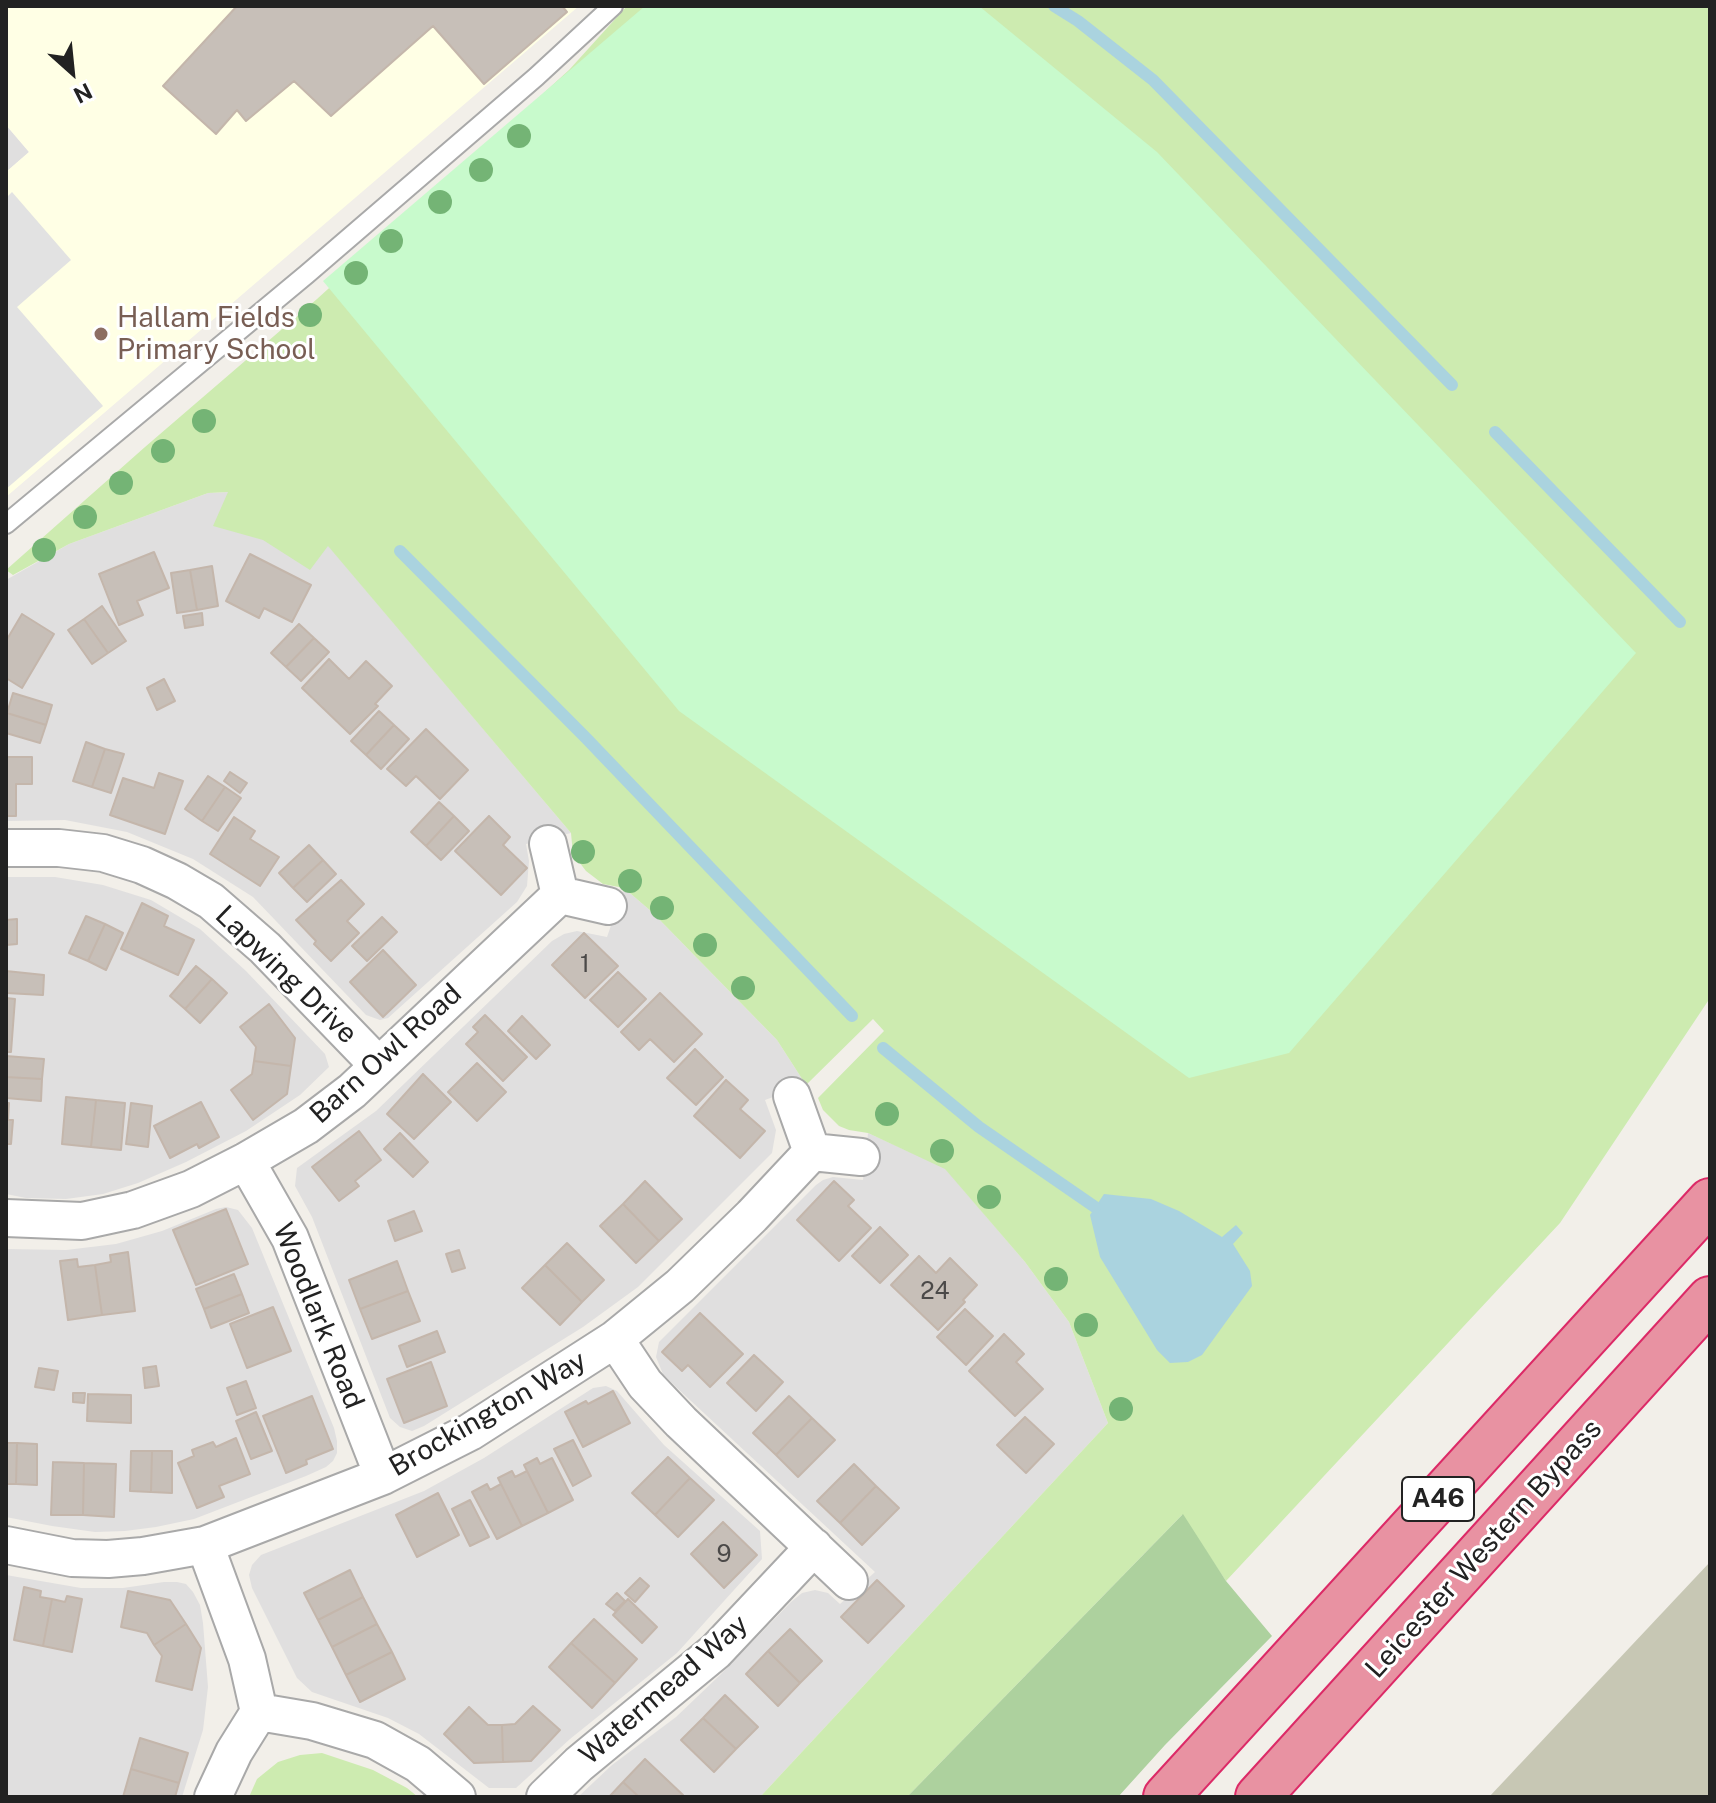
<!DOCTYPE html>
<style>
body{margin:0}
#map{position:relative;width:1716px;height:1803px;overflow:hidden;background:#f2efe9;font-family:"Public Sans",sans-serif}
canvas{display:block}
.frame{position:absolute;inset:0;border:8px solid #222;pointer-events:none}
.north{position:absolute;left:32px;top:32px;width:80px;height:80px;-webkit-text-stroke:6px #fff;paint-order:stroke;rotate:153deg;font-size:22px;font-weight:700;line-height:32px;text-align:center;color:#222}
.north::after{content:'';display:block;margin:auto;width:28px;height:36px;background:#222;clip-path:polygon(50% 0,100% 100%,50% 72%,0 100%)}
</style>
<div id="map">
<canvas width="1716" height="1803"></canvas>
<div class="frame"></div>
<div class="north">N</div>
</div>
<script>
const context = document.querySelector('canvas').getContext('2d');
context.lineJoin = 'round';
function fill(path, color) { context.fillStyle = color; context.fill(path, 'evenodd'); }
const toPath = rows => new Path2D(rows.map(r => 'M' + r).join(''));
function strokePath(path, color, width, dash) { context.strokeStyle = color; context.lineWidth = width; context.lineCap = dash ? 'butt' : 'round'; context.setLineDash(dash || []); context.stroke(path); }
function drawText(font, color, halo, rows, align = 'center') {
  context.font = font + ' "Public Sans",sans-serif'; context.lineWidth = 6; context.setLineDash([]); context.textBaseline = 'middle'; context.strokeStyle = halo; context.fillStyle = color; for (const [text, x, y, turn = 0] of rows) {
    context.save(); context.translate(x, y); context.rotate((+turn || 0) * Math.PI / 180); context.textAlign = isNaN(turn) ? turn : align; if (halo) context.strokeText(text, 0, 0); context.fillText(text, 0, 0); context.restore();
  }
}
const residential = toPath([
 [6,125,29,152,6,172],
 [229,492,328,545,571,833,526,844,529,861,527,886,517,902,388,1018,380,1020,366,1015,253,897,193,859,127,832,65,820,6,821,6,580,69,544,208,493],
 [6,877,55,877,103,885,151,900,200,929,246,971,325,1054,329,1067,300,1095,246,1131,186,1162,138,1183,103,1194,66,1199,26,1198,6,1194],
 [624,888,652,912,777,1040,806,1085,765,1100,776,1130,772,1153,638,1287,583,1327,424,1426,412,1431,400,1427,390,1418,312,1217,295,1186,297,1168,376,1111,552,941,564,934,577,931,607,937],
 [868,1133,945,1168,1025,1262,1069,1322,1108,1423,760,1797,578,1797,612,1765,676,1717,720,1675,791,1602,802,1593,815,1590,828,1593,840,1604,875,1572,677,1388,663,1374,656,1357,659,1342,816,1185,823,1180,833,1177,863,1180],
 [226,1207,238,1210,252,1228,334,1428,337,1441,337,1453,333,1461,326,1467,306,1476,194,1519,156,1527,125,1531,95,1532,52,1526,6,1517,6,1249,66,1250,116,1244,162,1231,216,1209],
 [606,1386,617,1391,664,1445,760,1531,762,1559,677,1653,570,1739,516,1788,489,1788,419,1734,388,1718,312,1692,297,1678,252,1588,249,1575,252,1565,261,1555,424,1491,484,1458,593,1388],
 [6,1575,81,1588,123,1588,164,1582,177,1582,186,1584,193,1592,200,1605,203,1623,208,1687,203,1730,182,1797,6,1797]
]);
const education = toPath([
 [6,6,579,6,6,497,6,172,29,152,6,125]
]);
const construction = toPath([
 [1710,1562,1710,1797,1489,1797]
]);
const grass = toPath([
 [627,6,1710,6,1710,998,1560,1223,1226,1581,1182,1515,907,1797,760,1797,1108,1423,1069,1322,1025,1262,945,1169,868,1133,849,1130,839,1126,823,1110,818,1098,884,1031,873,1019,806,1085,777,1040,652,912,624,888,603,884,586,871,573,854,571,833,328,546,310,570,263,540,213,526,228,492,208,493,69,544,13,575,6,570,145,447,317,299,569,70],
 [322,1753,373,1770,407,1788,418,1797,249,1797,257,1779,278,1762,300,1755]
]);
const forest = toPath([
 [1183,1514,1226,1581,1272,1636,1165,1745,1118,1797,907,1797]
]);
const park = toPath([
 [645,6,979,6,1157,152,1636,653,1289,1053,1189,1078,679,711,323,281]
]);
const parking = toPath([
 [12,192,71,260,17,307,103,406,6,489,6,198]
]);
const water = toPath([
 [1104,1194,1151,1199,1179,1211,1222,1237,1236,1225,1243,1233,1233,1244,1250,1271,1252,1286,1202,1355,1188,1362,1170,1363,1157,1350,1100,1257,1090,1215]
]);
const stream = toPath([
 [1054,6,1078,21,1153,80,1452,385],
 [1495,432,1680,622],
 [400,551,586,738,852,1016],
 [883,1048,979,1127,1095,1207]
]);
const building = toPath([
 [237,6,562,6,567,12,484,84,433,26,331,116,294,81,246,121,237,110,216,134,163,86,237,6],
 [154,552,169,588,137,601,143,615,119,625,99,574,154,552],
 [250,554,311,585,292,622,264,608,259,618,226,601,250,554],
 [212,566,218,606,197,610,190,570,212,566],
 [190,570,197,610,177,613,171,573,190,570],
 [102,606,126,641,108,653,84,619,102,606],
 [202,613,203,625,185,628,183,616,202,613],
 [22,614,54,634,22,688,6,678,6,641,22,614],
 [84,619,108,653,92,664,68,630,84,619],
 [299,624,314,638,286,667,271,653,299,624],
 [314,638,329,652,301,681,286,667,314,638],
 [329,659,349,679,366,661,392,686,375,704,378,706,350,734,302,688,329,659],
 [164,679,175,701,157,710,147,688,164,679],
 [13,693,52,705,46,725,7,713,13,693],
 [379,711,394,725,366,755,351,741,379,711],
 [7,713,46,725,40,743,6,733,7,713],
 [394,725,409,739,381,769,366,755,394,725],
 [426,729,468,770,440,799,416,776,406,786,387,769,426,729],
 [86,742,105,749,92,787,73,781,86,742],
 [105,749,124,754,111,793,92,787,105,749],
 [6,757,32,757,32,784,16,784,16,816,6,816,6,757],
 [230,772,247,783,240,793,224,781,230,772],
 [159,773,183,781,165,834,110,815,123,778,154,788,159,773],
 [208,776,225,787,202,821,185,809,208,776],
 [225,787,241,798,218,831,202,821,225,787],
 [439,802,454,816,426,846,411,832,439,802],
 [454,816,469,831,441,860,426,846,454,816],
 [489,816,510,837,503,845,527,868,501,895,455,851,489,816],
 [234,817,255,831,250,839,279,857,260,886,210,854,234,817],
 [309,845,323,860,293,888,279,873,309,845],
 [323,860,336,874,307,902,293,888,323,860],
 [341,880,364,904,347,921,359,933,331,961,314,944,316,941,296,920,341,880],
 [142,903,168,916,164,926,194,940,178,975,121,949,142,903],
 [86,916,105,924,88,961,69,953,86,916],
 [382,917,397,932,367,961,352,946,382,917],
 [17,919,17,944,6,945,6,920,17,919],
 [105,924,123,933,106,970,88,961,105,924],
 [584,933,618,966,585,998,552,965,584,933],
 [383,950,416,985,383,1017,350,982,383,950],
 [196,966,212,979,185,1009,170,996,196,966],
 [6,971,44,975,43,995,6,993,6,971],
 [618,972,646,999,618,1027,590,1000,618,972],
 [212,979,227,993,200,1023,185,1009,212,979],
 [660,993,702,1034,674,1062,650,1039,639,1050,621,1032,660,993],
 [6,998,15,999,11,1052,6,1052,6,998],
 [269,1004,295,1038,291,1066,254,1061,256,1047,240,1027,269,1004],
 [485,1015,527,1057,503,1081,466,1044,478,1032,473,1027,485,1015],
 [522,1016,550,1045,536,1059,508,1031,522,1016],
 [695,1049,723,1077,696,1105,667,1078,695,1049],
 [6,1056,44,1059,42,1079,6,1077,6,1056],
 [254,1061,291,1066,287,1094,253,1120,231,1090,252,1074,254,1061],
 [477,1063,506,1092,477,1121,448,1092,477,1063],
 [423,1074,451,1102,414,1139,387,1114,423,1074],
 [6,1077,42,1079,41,1101,6,1098,6,1077],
 [726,1080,748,1100,740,1109,765,1131,740,1158,694,1116,726,1080],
 [66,1097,96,1100,91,1147,62,1144,66,1097],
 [96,1100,125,1103,121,1150,91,1147,96,1100],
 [201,1102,219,1137,199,1148,197,1144,170,1158,154,1126,201,1102],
 [6,1103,9,1103,8,1120,13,1120,11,1144,6,1144,6,1103],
 [131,1103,152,1106,148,1147,126,1144,131,1103],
 [359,1131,381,1160,355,1181,359,1186,339,1201,312,1167,359,1131],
 [400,1133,428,1162,413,1177,384,1149,400,1133],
 [645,1181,682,1219,659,1241,623,1204,645,1181],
 [834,1181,854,1200,848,1206,871,1228,839,1261,797,1220,834,1181],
 [623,1204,659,1241,636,1263,600,1226,623,1204],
 [226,1209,248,1264,196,1285,173,1230,226,1209],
 [414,1211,422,1231,395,1241,388,1221,414,1211],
 [880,1227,908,1255,880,1283,852,1256,880,1227],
 [567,1243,604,1280,582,1302,545,1265,567,1243],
 [459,1250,465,1268,452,1272,446,1254,459,1250],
 [128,1252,135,1311,102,1315,95,1265,111,1262,110,1255,128,1252],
 [919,1256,936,1273,950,1258,977,1285,963,1300,965,1302,938,1330,891,1285,919,1256],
 [77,1259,78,1267,95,1265,102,1315,68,1320,60,1261,77,1259],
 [397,1261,408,1291,360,1309,349,1280,397,1261],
 [545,1265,582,1302,560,1325,522,1288,545,1265],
 [234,1274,242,1294,204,1309,196,1289,234,1274],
 [408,1291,420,1321,372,1339,360,1309,408,1291],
 [242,1294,249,1313,211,1328,204,1309,242,1294],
 [273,1307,291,1351,247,1368,230,1324,273,1307],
 [965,1309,993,1336,966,1365,937,1337,965,1309],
 [700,1313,743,1354,710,1387,688,1365,682,1371,662,1352,700,1313],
 [437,1331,445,1352,407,1367,399,1346,437,1331],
 [1004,1334,1024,1354,1016,1362,1043,1389,1015,1416,969,1371,1004,1334],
 [754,1355,783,1382,756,1411,727,1383,754,1355],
 [431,1362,447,1406,404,1423,387,1379,431,1362],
 [156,1366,159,1386,145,1388,143,1368,156,1366],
 [39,1368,58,1371,54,1390,35,1387,39,1368],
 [246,1381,256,1408,237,1415,227,1388,246,1381],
 [613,1391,630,1423,583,1447,565,1412,586,1401,588,1404,613,1391],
 [73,1393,85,1393,84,1403,73,1402,73,1393],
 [88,1394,131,1395,131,1423,87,1421,88,1394],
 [312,1396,333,1449,306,1460,307,1464,286,1473,263,1416,312,1396],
 [789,1396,812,1418,776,1455,753,1433,789,1396],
 [256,1412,272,1451,251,1459,236,1421,256,1412],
 [1025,1417,1054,1444,1026,1473,997,1445,1025,1417],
 [812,1418,835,1440,798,1477,776,1455,812,1418],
 [236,1438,250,1474,219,1486,224,1497,197,1508,178,1463,194,1456,192,1450,213,1442,216,1447,236,1438],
 [573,1440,591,1476,573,1486,554,1449,573,1440],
 [6,1443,17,1443,16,1484,6,1484,6,1443],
 [17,1443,37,1444,37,1485,16,1484,17,1443],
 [131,1451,152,1451,151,1492,130,1491,131,1451],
 [152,1451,172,1451,172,1493,151,1492,152,1451],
 [668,1457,690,1478,655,1515,632,1493,668,1457],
 [537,1458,540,1464,552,1458,573,1500,548,1513,524,1465,537,1458],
 [53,1462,84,1463,83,1515,51,1515,53,1462],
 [84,1463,116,1464,114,1517,83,1515,84,1463],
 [854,1464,876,1486,840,1523,817,1501,854,1464],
 [512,1471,515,1477,527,1471,548,1513,522,1526,498,1478,512,1471],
 [690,1478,714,1500,678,1537,655,1515,690,1478],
 [487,1484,490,1490,501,1484,522,1526,497,1539,472,1492,487,1484],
 [876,1486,899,1508,862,1545,840,1523,876,1486],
 [438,1493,459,1535,417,1557,396,1515,438,1493],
 [470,1500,489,1537,470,1546,452,1509,470,1500],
 [723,1522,757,1555,724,1588,691,1554,723,1522],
 [350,1570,363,1597,318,1620,304,1593,350,1570],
 [640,1578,649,1586,635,1602,625,1593,640,1578],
 [877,1580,904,1606,868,1643,841,1617,877,1580],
 [24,1587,41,1591,40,1597,52,1599,43,1646,14,1640,24,1587],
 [128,1591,170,1600,186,1624,154,1645,147,1633,121,1627,128,1591],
 [617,1593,625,1601,615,1611,606,1604,617,1593],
 [67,1596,82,1599,72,1652,43,1646,52,1599,65,1602,67,1596],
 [363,1597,377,1624,332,1647,318,1620,363,1597],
 [628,1599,657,1627,642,1643,613,1615,628,1599],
 [594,1619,637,1659,615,1683,571,1643,594,1619],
 [186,1624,201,1648,192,1690,156,1681,162,1656,154,1645,186,1624],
 [377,1624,392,1652,346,1675,332,1647,377,1624],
 [790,1629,822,1661,800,1683,768,1651,790,1629],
 [571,1643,615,1683,592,1708,549,1667,571,1643],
 [768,1651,800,1683,778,1706,746,1674,768,1651],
 [392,1652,405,1679,360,1702,346,1675,392,1652],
 [725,1695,758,1727,736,1749,703,1718,725,1695],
 [533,1706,560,1730,531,1761,503,1762,502,1725,515,1724,533,1706],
 [469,1707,488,1725,502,1725,503,1762,474,1763,444,1734,469,1707],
 [703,1718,736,1749,714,1772,681,1740,703,1718],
 [140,1738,188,1753,179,1783,131,1769,140,1738],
 [645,1759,683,1795,681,1797,639,1797,623,1782,645,1759],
 [131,1769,179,1783,175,1797,123,1797,131,1769],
 [623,1782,639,1797,609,1797,623,1782]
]);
const lane = toPath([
 [6,524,307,274,536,77,613,6]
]);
const street = toPath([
 [548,844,560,895,608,906],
 [6,848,59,848,103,853,142,865,177,881,211,901,265,948,378,1065],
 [792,1096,812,1152,861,1157],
 [246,1161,290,1238,383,1476],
 [6,1218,82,1221,133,1210,191,1189,246,1161,306,1126,352,1091,560,895],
 [615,1339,645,1384,681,1422,849,1581],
 [6,1545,72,1558,108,1559,143,1556,205,1545,383,1476,470,1432,615,1339,680,1286,752,1216,812,1152],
 [205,1545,247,1659,259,1712,234,1752,213,1797],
 [259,1712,312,1721,375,1740,418,1764,457,1797],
 [545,1797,579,1764,716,1651,814,1547]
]);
const highway = toPath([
 [1166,1797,1710,1201],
 [1258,1797,1710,1299]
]);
const trees = [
 [519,136],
 [481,170],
 [440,202],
 [391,241],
 [356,273],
 [310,315],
 [204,421],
 [163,451],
 [121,483],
 [85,517],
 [44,550],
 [583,852],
 [630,881],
 [662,908],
 [705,945],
 [743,988],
 [887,1114],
 [942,1151],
 [989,1197],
 [1056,1279],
 [1086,1325],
 [1121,1409]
];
const markers = [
 [101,334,8,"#8d6e63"]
];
const numberNames = [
 ["1",585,965],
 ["24",935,1292],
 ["9",724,1555]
];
const shields = [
 [1438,1499,72]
];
const shieldNames = [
 ["A46",1438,1499]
];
const educationNames = [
 ["Hallam Fields",117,318],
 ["Primary School",117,350]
];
const streetNames = [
 ["Lapwing Drive",286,975,44],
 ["Barn Owl Road",386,1054,-42],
 ["Woodlark Road",318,1316,68],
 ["Brockington Way",488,1414,-30],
 ["Leicester Western Bypass",1484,1549,-48],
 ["Watermead Way",664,1690,-41]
];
fill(residential, '#e0dfdf');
fill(education, '#ffffe5');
fill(construction, '#c7c7b4');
fill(grass, '#cdebb0');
fill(forest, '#add19e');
fill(park, '#c8facc');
fill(parking, '#e2e2e2');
fill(water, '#aad3df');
strokePath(stream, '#aad3df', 12);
fill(building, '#c7bfb8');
strokePath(building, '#c4b6ab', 2);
strokePath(lane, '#a9a9a9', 22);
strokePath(street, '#a9a9a9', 40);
strokePath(highway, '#dc2a67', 48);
strokePath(lane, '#fff', 18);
strokePath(street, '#fff', 36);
strokePath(highway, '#e892a2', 44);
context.fillStyle = '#74b475';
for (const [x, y] of trees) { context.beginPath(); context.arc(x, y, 12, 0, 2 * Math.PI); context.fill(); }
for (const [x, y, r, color] of markers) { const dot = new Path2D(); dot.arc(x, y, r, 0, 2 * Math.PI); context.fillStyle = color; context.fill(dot); strokePath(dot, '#fff', 3); }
drawText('24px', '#4b4948', null, numberNames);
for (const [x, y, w] of shields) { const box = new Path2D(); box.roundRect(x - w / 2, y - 22, w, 44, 6); context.fillStyle = '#fff'; context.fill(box); strokePath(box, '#222', 2); }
drawText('bold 26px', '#222', null, shieldNames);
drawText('28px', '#785e54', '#fff', educationNames, 'left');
drawText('28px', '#222', '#fff', streetNames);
</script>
